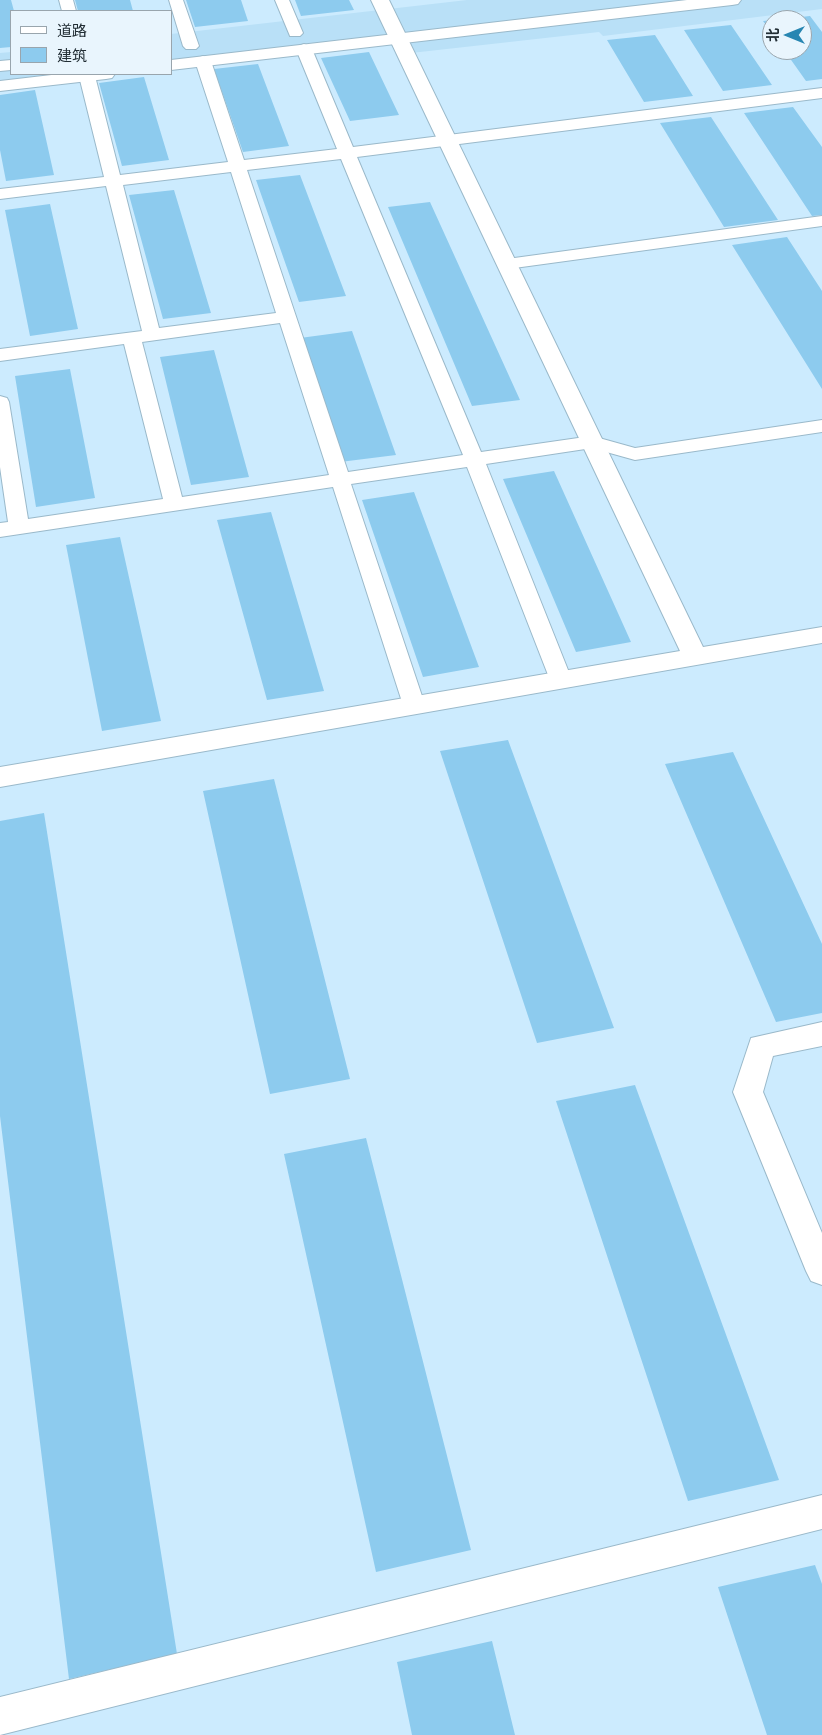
<!DOCTYPE html>
<meta charset="utf-8">
<style>
body{margin:0}
#map{position:relative;width:822px;height:1735px;overflow:hidden;background:#ccebfe;font-family:"Noto Sans","Noto Sans SC",sans-serif}
canvas{display:block}
.legend{position:absolute;left:10px;top:10px;width:162px;height:65px;box-sizing:border-box;background:#e9f5fd;border:1px solid #99a5ad;margin:0;padding:6px 9px;list-style:none;font-size:15px;color:#212d34}
.legend li{display:flex;align-items:center;gap:10px;height:25px}
.legend b{width:25px;border:1px solid #99a5ad}
.north{position:absolute;left:762px;top:10px;width:50px;height:50px;box-sizing:border-box;background:#e9f5fd;border:1px solid #99a5ad;border-radius:50%;rotate:270deg;font-size:14px;font-weight:700;line-height:20px;text-align:center;color:#212d34}
.north::after{content:'';display:block;margin:auto;width:18px;height:22px;background:#2886b2;clip-path:polygon(50% 0,100% 100%,50% 72%,0 100%)}
</style>
<div id="map">
<canvas width="822" height="1735"></canvas>
<ul class="legend">
<li><b style="height:6px;background:#fff"></b>道路</li>
<li><b style="height:14px;background:#8dcbee"></b>建筑</li>
</ul>
<div class="north">北</div>
</div>
<script>
const context = document.querySelector('canvas').getContext('2d');
context.lineJoin = 'round';
function fill(path, color) { context.fillStyle = color; context.fill(path, 'evenodd'); }
const toPath = rows => new Path2D(rows.map(r => 'M' + r).join(''));
function strokePath(path, color, width, dash) { context.strokeStyle = color; context.lineWidth = width; context.lineCap = dash ? 'butt' : 'round'; context.setLineDash(dash || []); context.stroke(path); }
const built = toPath([
 [467,0,822,0,822,9,603,36,599,32,411,53,404,38,171,66,171,34],
 [11,52,11,74,108,74,0,87,0,53]
]);
const building = toPath([
 [0,0,11,0,14,11,11,11,11,47,0,48],
 [75,0,130,0,133,11,78,11],
 [186,0,241,0,248,21,195,27],
 [295,0,349,0,354,10,301,16],
 [810,16,822,32,822,79,806,81,784,50,802,50,802,20,784,19],
 [772,20,772,33,763,21],
 [731,25,772,85,723,91,684,30],
 [655,35,693,96,644,102,607,40],
 [369,52,399,115,350,121,321,58],
 [258,64,289,146,243,152,214,69],
 [144,77,169,160,122,166,99,83],
 [35,90,54,175,6,181,0,150,0,95],
 [793,107,822,147,822,215,812,216,744,113],
 [711,117,778,220,724,227,660,123],
 [300,175,346,296,299,302,256,180],
 [174,190,211,313,163,319,129,195],
 [430,202,520,400,472,406,388,207],
 [50,204,78,329,30,336,5,210],
 [787,237,822,291,822,389,732,245],
 [352,331,396,455,340,462,300,338],
 [214,350,249,477,191,485,160,357],
 [70,369,95,498,36,507,15,376],
 [554,471,631,642,576,652,503,479],
 [414,492,479,667,423,677,362,500],
 [271,512,324,691,267,700,217,520],
 [120,537,161,721,102,731,66,545],
 [508,740,614,1028,537,1043,440,751],
 [733,752,822,944,822,1013,776,1022,665,764],
 [274,779,350,1079,270,1094,203,791],
 [44,813,177,1654,69,1679,0,1116,0,821],
 [635,1085,779,1480,688,1501,556,1101],
 [366,1138,471,1550,376,1572,284,1154],
 [815,1565,822,1584,822,1735,767,1735,718,1587],
 [492,1641,515,1735,412,1735,397,1662]
]);
const service = toPath([
 [59,0,73,0,76,11,62,11,59,0],
 [169,0,183,0,199,46,196,49,186,49,183,46,169,0],
 [275,0,289,0,303,33,300,36,290,36,275,0],
 [304,44,309,46,312,49,353,147,822,88,822,98,357,157,481,452,592,436,635,448,822,420,822,432,635,460,592,448,486,464,572,680,569,685,561,688,553,685,550,680,467,467,351,484,425,705,422,710,414,713,406,710,403,705,333,487,0,537,0,523,8,522,0,467,0,396,7,398,9,402,28,519,163,499,124,344,0,361,0,349,142,331,106,186,0,199,0,189,104,177,79,76,81,74,93,74,95,76,120,175,228,162,195,61,198,58,203,56,208,58,211,61,244,160,337,149,296,49,299,46,304,44],
 [341,159,463,455,348,472,247,170,341,159],
 [231,172,276,313,159,328,123,185,231,172],
 [280,323,329,475,182,497,142,342,280,323],
 [822,216,822,226,507,269,501,268,498,264,501,260,507,259,822,216]
]);
const pedestrian = toPath([
 [687,0,741,0,738,4,732,5,171,70,171,60,687,0],
 [11,60,11,70,0,71,0,61,11,60],
 [60,74,115,74,112,78,106,79,0,91,0,81,60,74]
]);
const minor = toPath([
 [371,0,389,0,703,647,822,627,822,643,0,787,0,767,680,651,371,0],
 [822,1022,822,1046,773,1056,763,1092,822,1233,822,1285,811,1281,806,1271,733,1092,751,1038,822,1022],
 [822,1495,822,1529,0,1735,0,1697,822,1495]
]);
fill(built, '#b9e0f7');
fill(building, '#8dcbee');
strokePath(service, '#9ab9ca', 2);
strokePath(pedestrian, '#9ab9ca', 2);
strokePath(minor, '#9ab9ca', 2);
fill(service, '#fff');
fill(pedestrian, '#fff');
fill(minor, '#fff');
</script>
